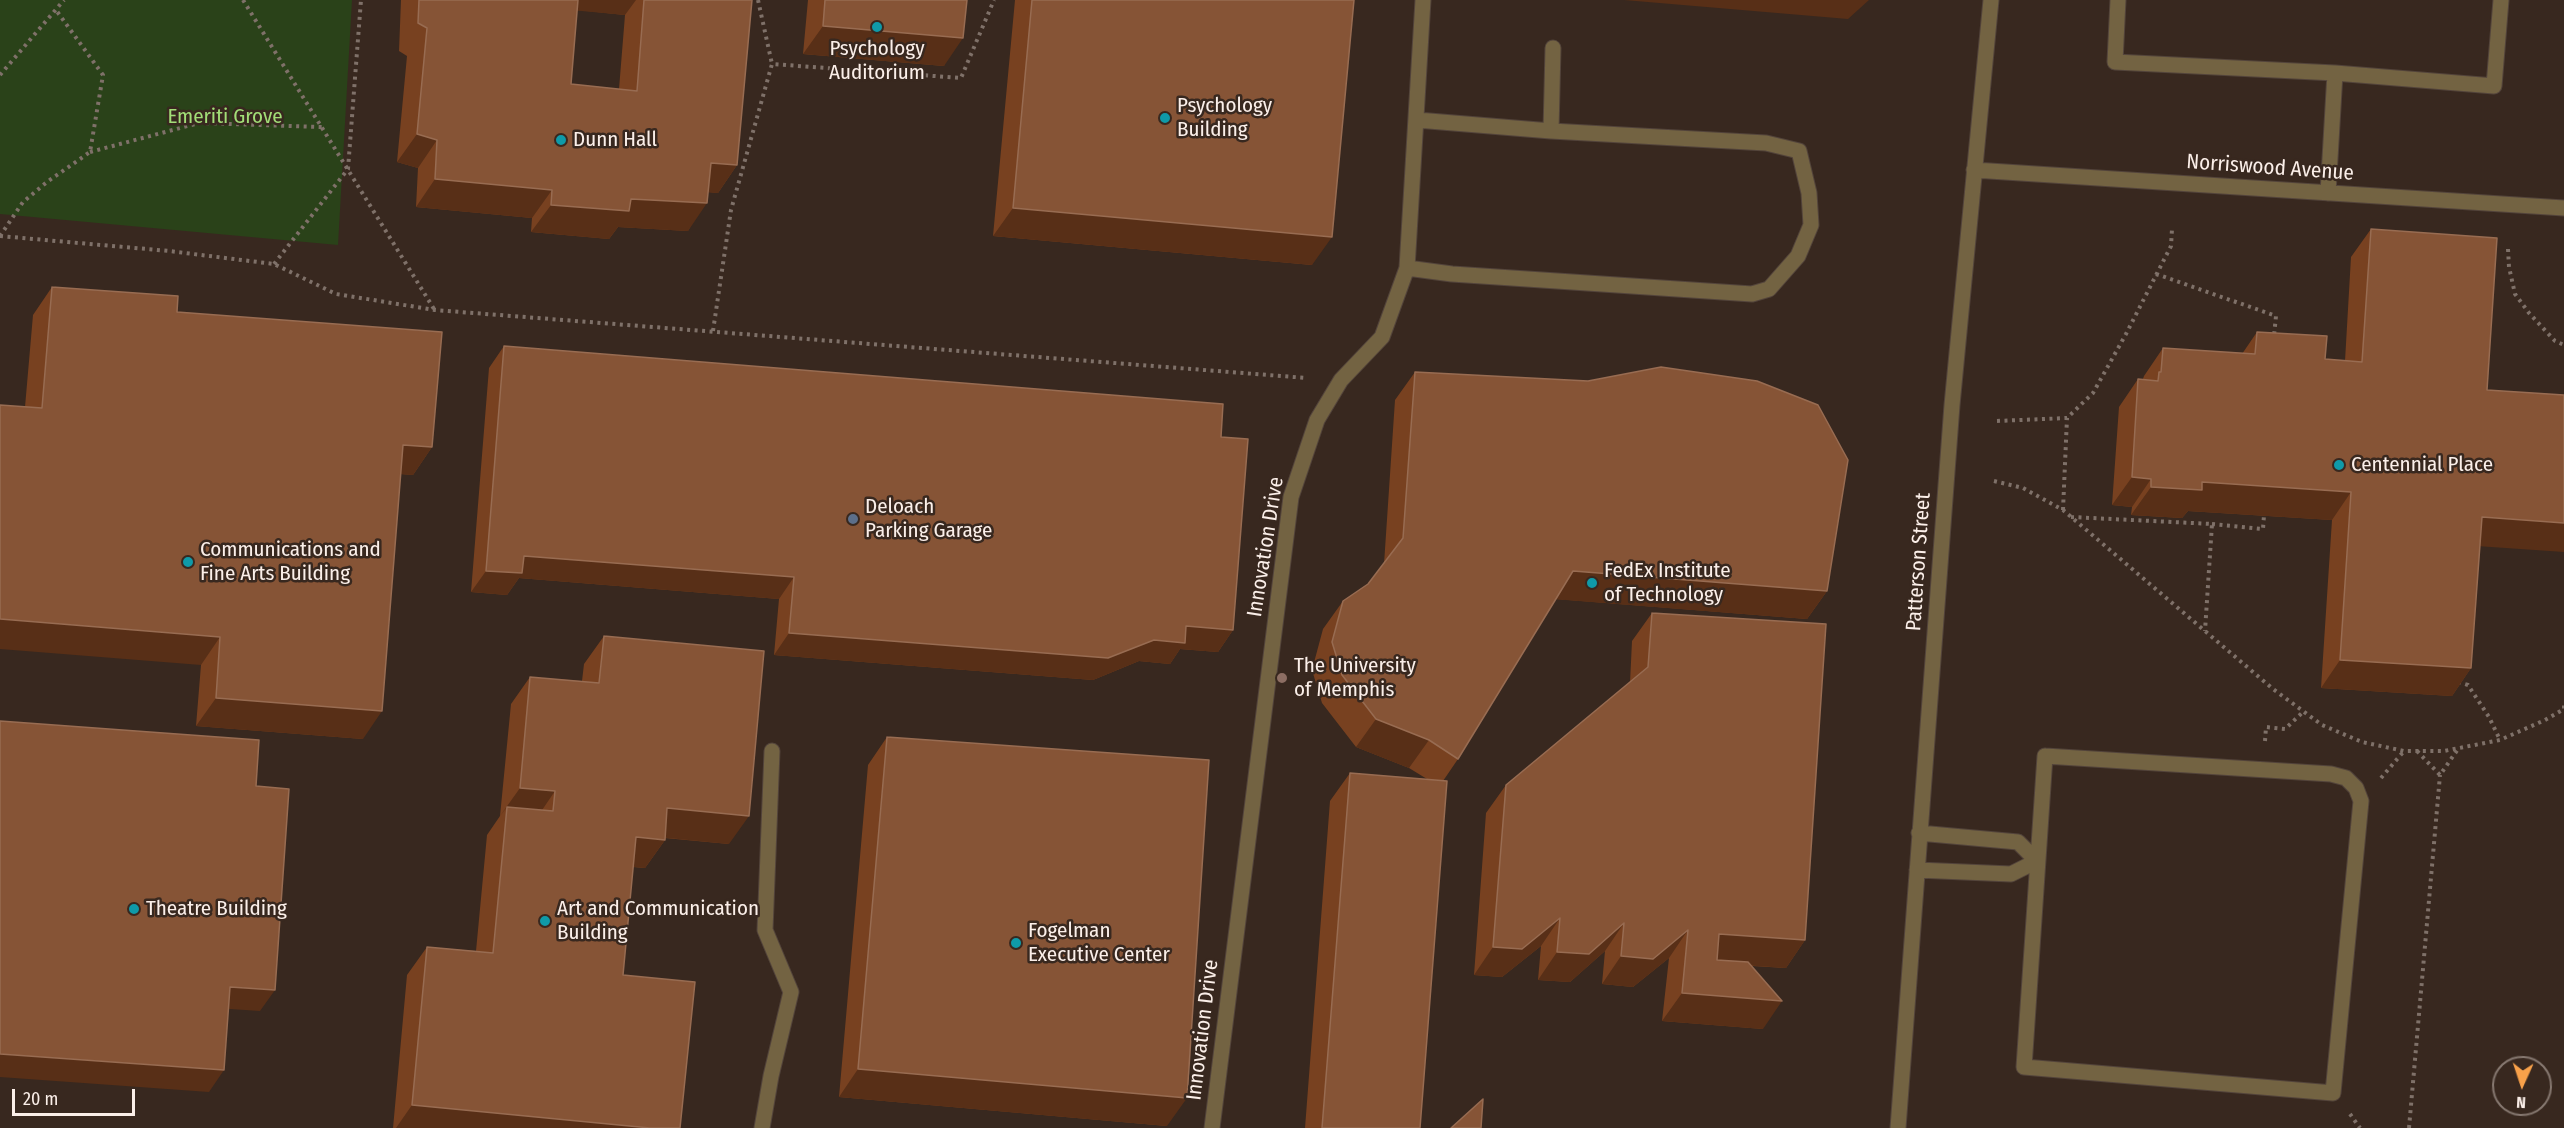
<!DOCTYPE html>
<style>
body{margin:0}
#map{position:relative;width:2564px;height:1128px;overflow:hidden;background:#38281f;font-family:"Fira Sans Condensed",sans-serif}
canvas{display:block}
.north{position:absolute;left:2492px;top:1056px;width:60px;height:60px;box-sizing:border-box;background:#38281f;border:2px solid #867870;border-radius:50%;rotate:183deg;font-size:16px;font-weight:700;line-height:24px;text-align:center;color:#fbefe9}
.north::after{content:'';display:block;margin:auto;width:21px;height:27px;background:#f8a14a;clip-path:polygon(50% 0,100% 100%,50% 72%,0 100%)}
.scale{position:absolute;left:12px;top:1089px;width:123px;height:27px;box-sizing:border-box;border:3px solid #fbefe9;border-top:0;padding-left:8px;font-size:18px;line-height:21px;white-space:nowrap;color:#fbefe9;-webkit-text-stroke:4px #38281f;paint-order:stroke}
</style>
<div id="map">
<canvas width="2564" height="1128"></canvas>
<div class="north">N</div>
<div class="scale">20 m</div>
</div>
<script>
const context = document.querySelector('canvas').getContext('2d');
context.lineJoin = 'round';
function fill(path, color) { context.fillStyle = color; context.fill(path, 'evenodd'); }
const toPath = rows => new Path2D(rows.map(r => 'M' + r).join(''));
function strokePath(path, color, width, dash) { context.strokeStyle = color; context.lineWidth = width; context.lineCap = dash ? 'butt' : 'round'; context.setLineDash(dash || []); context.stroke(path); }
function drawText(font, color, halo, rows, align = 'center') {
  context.font = font + ' "Fira Sans Condensed",sans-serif'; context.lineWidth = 5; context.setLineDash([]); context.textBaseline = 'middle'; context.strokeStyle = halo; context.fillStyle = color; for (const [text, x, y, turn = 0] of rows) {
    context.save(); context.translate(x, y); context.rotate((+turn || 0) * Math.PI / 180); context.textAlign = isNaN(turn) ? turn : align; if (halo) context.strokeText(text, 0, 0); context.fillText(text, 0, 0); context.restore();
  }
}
const green = toPath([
 [0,0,352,0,338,245,0,214]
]);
const path = toPath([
 [243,0,434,309],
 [758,0,772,64],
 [0,75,64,0],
 [90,152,199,123,322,127],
 [0,236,169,251,274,264,336,294,435,310,1307,378],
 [0,236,23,202,47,182,90,152,103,75,56,10],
 [2508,249,2509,267,2515,294,2529,313,2555,341,2564,345],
 [274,264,348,169,361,0],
 [2156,274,2276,316,2274,336],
 [713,331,731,210,772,64,961,78,994,0],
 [1997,421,2067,418,2093,393,2126,334,2171,246,2172,229],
 [1994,481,2023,488,2063,510,2273,689,2322,725,2362,742,2404,751,2444,751,2500,740,2545,720,2564,709,2564,704],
 [2063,510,2067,418],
 [2071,517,2212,524,2205,631],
 [2212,524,2263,529,2264,515],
 [2458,682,2468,685,2489,717,2500,740],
 [2265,741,2266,727,2285,729,2304,711],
 [2417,751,2440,775,2458,749],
 [2381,778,2404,751],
 [2350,1114,2360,1128],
 [2409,1128,2440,775]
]);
const minor = toPath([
 [2118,0,2115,62,2335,73,2494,86,2501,0],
 [1551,131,1553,48],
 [1974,170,2564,208],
 [2328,193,2335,73],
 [1407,268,1452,274,1752,294,1769,289,1798,256,1811,225,1809,193,1799,151,1766,143,1551,131,1417,120],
 [2045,756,2331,774,2346,778,2356,788,2361,801,2333,1093,2024,1067,2045,756],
 [1917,870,2011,874,2037,861,2018,842,1919,833],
 [762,1128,771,1076,791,992,765,930,772,751],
 [1212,1128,1291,497,1317,420,1341,380,1382,337,1407,268,1423,0],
 [1898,1128,1952,405,1991,0]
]);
const wall = toPath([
 [401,0,752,0,737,165,718,193,708,192,688,231,618,227,609,239,531,232,532,218,416,207,418,168,397,162,407,56,399,51],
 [577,10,625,15,619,89,571,84],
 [808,0,967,0,944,66,803,54],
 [1015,0,1354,0,1312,265,993,236],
 [2371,229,2487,390,2480,547,2471,668,2452,696,2321,688,2332,520,2188,511,2182,518,2131,515,2132,507,2112,505,2119,407,2138,379,2143,379,2144,376,2163,348,2242,354,2257,332,2325,359,2345,361,2351,257],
 [52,287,177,312,432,447,413,475,401,474,363,739,196,726,201,665,25,407,33,315],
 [504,346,1221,437,1233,630,1218,652,1180,649,1170,664,1139,661,1093,680,774,655,779,599,519,578,507,595,471,592,489,368],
 [1415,372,1827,591,1807,619,1556,599,1458,759,1443,781,1420,1128,1305,1128,1330,801,1350,773,1427,779,1409,768,1356,747,1322,703,1312,670,1323,629,1343,601,1368,584,1384,564,1395,400],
 [1652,613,1805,940,1786,968,1752,966,1763,1029,1662,1021,1669,958,1633,987,1602,984,1605,951,1570,982,1538,980,1541,946,1502,977,1474,975,1486,813,1506,785,1630,683,1632,641],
 [604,636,729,844,665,838,665,840,645,868,633,867,623,975,680,1128,393,1128,407,975,427,947,476,951,487,835,500,816,511,704,530,677,582,681,584,664],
 [887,737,1167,1126,839,1097,868,765]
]);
const shadedWall = toPath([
 [566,0,636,0,625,15,560,9],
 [1624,0,1869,0,1848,19],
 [823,26,963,38,944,66,803,54],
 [417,134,437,140,418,168,397,162],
 [711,163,737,165,718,193,691,191],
 [435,179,552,190,532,218,416,207],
 [631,199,707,203,688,231,618,227,609,239,531,232,551,205],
 [1013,208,1332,237,1312,265,993,236],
 [403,445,432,447,413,475,384,473],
 [2132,477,2151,479,2132,507,2112,505],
 [2202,482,2351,492,2332,520,2188,511,2182,518,2131,515,2151,487],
 [2482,517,2564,523,2564,552,2462,545],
 [524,556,794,577,779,599,519,578,507,595,471,592,486,571],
 [1573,571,1827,591,1807,619,1553,599],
 [0,619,220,637,201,665,0,649],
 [1186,626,1233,630,1218,652,1180,649,1170,664,1139,661,1093,680,774,655,789,633,1154,640],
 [2340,660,2471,668,2452,696,2321,688],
 [216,698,382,711,363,739,196,726],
 [1376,719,1429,740,1409,768,1356,747],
 [520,788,555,791,536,819,507,807,500,816],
 [667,808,749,816,729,844,648,836],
 [636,837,665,840,645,868,617,865],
 [1560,918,1541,946,1502,977,1474,975,1493,947],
 [1624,923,1605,951,1570,982,1538,980,1557,952],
 [1688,930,1669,958,1633,987,1602,984,1621,956],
 [1719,934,1805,940,1786,968,1700,962],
 [230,987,275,990,260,1011,215,1008],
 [1682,993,1782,1001,1763,1029,1662,1021],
 [0,1054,224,1070,209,1092,0,1077],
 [858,1069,1187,1098,1167,1126,839,1097],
 [412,1105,650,1128,396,1128]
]);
const building = toPath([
 [419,0,578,0,571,84,637,91,644,0,752,0,737,165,711,163,707,203,631,199,629,211,551,205,552,190,435,179,437,140,417,134,427,28,418,23,419,0],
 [825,0,967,0,963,38,823,26,825,0],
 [1032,0,1354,0,1332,237,1013,208,1032,0],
 [2371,229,2497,238,2487,390,2564,395,2564,523,2482,517,2471,668,2340,660,2351,492,2202,482,2202,490,2151,487,2151,479,2132,477,2138,379,2158,381,2159,372,2161,372,2163,348,2255,354,2257,332,2327,336,2325,359,2362,362,2371,229],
 [52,287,178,296,177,312,442,332,432,447,403,445,382,711,216,698,220,637,0,619,0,405,42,408,52,287],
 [504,346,1223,404,1221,437,1248,439,1233,630,1186,626,1185,643,1154,640,1108,658,789,633,794,577,524,556,522,573,486,571,504,346],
 [1661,367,1757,381,1818,405,1848,460,1827,591,1573,571,1458,759,1429,740,1376,719,1342,675,1332,642,1343,601,1368,584,1403,538,1415,372,1588,381,1661,367],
 [1652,613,1826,624,1805,940,1719,934,1717,960,1748,962,1782,1001,1682,993,1688,930,1653,959,1621,956,1624,923,1589,954,1557,952,1560,918,1522,949,1493,947,1506,785,1648,667,1652,613],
 [604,636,764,651,749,816,667,808,665,840,636,837,623,975,695,982,680,1128,650,1128,412,1105,427,947,493,953,507,807,553,811,555,791,520,788,530,677,599,683,604,636],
 [0,721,259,740,256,786,289,789,275,990,230,987,224,1070,0,1054,0,721],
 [887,737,1209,760,1187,1098,858,1069,887,737],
 [1350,773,1447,781,1420,1128,1322,1128,1350,773],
 [1483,1099,1481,1128,1451,1128,1483,1099]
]);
const markers = [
 [877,27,6,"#0f9aa8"],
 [1165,118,6,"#0f9aa8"],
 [561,140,6,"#0f9aa8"],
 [2339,465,6,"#0f9aa8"],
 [853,519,6,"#5c6f8a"],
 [188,562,6,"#0f9aa8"],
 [1592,583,6,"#0f9aa8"],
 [1282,678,6,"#8d6e63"],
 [134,909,6,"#0f9aa8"],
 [545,921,6,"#0f9aa8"],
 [1016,943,6,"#0f9aa8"]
];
const poiNames = [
 ["Psychology",877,49,"center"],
 ["Auditorium",877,73,"center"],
 ["Psychology",1177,106],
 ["Building",1177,130],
 ["Dunn Hall",573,140],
 ["Centennial Place",2351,465],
 ["Deloach",865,507],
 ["Parking Garage",865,531],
 ["Communications and",200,550],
 ["Fine Arts Building",200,574],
 ["FedEx Institute",1604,571],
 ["of Technology",1604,595],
 ["The University",1294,666],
 ["of Memphis",1294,690],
 ["Theatre Building",146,909],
 ["Art and Communication",557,909],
 ["Building",557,933],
 ["Fogelman",1028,931],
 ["Executive Center",1028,955]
];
const parkNames = [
 ["Emeriti Grove",225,117]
];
const streetNames = [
 ["Norriswood Avenue",2270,168,4],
 ["Innovation Drive",1266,547,-81],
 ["Patterson Street",1919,562,-86],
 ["Innovation Drive",1203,1030,-83]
];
fill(green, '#2a4219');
strokePath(minor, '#53443b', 17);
strokePath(path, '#7f7169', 4, [3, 4.5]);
strokePath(minor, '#736342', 15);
fill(wall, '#784120');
fill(shadedWall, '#582f17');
fill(building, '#865436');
strokePath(building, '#986c52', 1.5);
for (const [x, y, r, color] of markers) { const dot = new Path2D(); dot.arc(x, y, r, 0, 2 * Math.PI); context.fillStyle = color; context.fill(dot); strokePath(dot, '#38281f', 2); }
drawText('21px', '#fbefe9', '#38281f', poiNames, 'left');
drawText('21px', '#a2de77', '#38281f', parkNames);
drawText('21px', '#fbefe9', '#38281f', streetNames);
</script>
